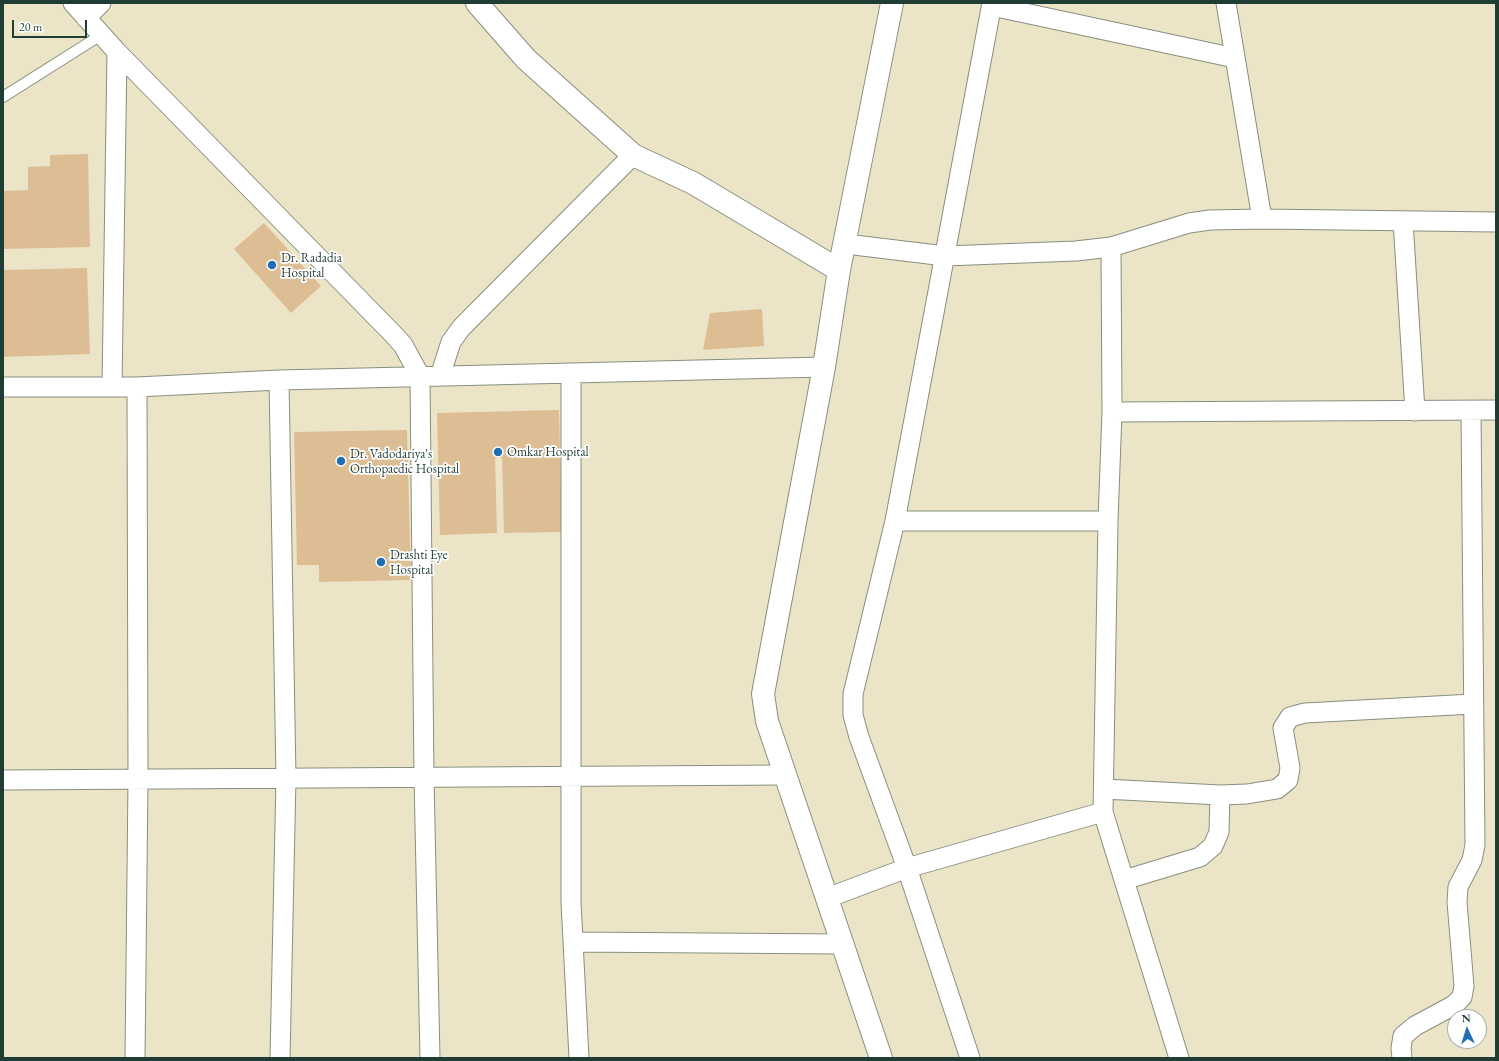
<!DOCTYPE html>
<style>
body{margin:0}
#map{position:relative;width:1499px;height:1061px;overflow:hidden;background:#ece4c7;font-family:"EB Garamond",serif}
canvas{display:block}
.frame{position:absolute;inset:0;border:4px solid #1f3d34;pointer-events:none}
.north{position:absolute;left:1447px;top:1009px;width:40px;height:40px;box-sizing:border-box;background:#fff;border:1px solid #a5b1ae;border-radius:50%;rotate:356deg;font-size:11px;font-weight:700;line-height:16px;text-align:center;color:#1f3d34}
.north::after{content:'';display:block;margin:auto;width:14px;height:18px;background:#1f6fb2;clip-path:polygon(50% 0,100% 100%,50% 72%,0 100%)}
.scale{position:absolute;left:12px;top:20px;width:75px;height:18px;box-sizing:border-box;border:2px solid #1f3d34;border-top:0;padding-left:5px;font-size:12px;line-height:14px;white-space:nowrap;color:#1f3d34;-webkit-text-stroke:3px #fff;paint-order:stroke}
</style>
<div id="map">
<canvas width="1499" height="1061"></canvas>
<div class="frame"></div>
<div class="north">N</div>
<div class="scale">20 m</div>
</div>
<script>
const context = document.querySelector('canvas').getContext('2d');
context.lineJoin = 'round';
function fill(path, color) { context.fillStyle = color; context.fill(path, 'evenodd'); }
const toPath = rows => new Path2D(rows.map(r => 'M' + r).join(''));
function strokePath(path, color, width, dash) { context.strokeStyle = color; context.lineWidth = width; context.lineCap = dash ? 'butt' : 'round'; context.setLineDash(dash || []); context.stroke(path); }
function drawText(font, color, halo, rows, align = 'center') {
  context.font = font + ' "EB Garamond",serif'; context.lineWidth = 3.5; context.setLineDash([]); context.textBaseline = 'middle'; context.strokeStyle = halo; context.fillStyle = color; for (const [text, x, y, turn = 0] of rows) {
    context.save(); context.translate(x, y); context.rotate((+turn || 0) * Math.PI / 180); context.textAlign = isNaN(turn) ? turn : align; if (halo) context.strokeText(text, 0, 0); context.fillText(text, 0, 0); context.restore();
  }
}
const building = toPath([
 [88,154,90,247,3,249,3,191,28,190,28,167,50,166,50,155],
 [264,223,321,286,291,313,234,249],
 [87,268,90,354,3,357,3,270],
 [762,309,764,346,703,350,710,313],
 [559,410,562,532,504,533,502,458,495,458,497,533,440,535,437,413],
 [407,430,411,580,319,582,319,565,297,565,294,432]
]);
const service = toPath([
 [3,97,101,35]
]);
const minor = toPath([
 [73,3,117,52,393,334,403,345,420,376,424,778,430,1058],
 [1226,3,1262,219],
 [992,6,1235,58],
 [86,18,101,3],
 [1403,221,1415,411],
 [846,244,945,256,1076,251,1111,247],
 [571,373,571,902,579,1058],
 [440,376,451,342,461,328,633,155],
 [279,380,286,778,280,1058],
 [3,387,137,387,279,380,824,367],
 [112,387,117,52],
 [1112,412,1496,410],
 [895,521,1108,521],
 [3,780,785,775],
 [1104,789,1220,795,1247,794,1277,789,1288,780,1290,768,1283,728,1290,717,1305,713,1473,704],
 [1103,812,1108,521,1112,412,1111,247,1189,223,1210,220,1262,219,1496,222],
 [1124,880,1200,857,1213,846,1219,832,1220,795],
 [827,898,907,868,1103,812,1179,1058],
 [573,942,842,944],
 [135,1058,138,779,137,387],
 [970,1058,907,868,859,737,853,715,853,694,895,521,992,3],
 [1402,1058,1401,1048,1403,1036,1415,1026,1454,1005,1462,997,1464,986,1457,902,1458,887,1472,860,1475,845,1471,411]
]);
const tertiary = toPath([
 [477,3,526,59,633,155,693,183,839,270],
 [881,1058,767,721,763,694,824,367,839,270,892,3]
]);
const markers = [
 [272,265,5,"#1f6fb2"],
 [498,452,5,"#1f6fb2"],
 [341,461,5,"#1f6fb2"],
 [381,562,5,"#1f6fb2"]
];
const poiNames = [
 ["Dr. Radadia",281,258],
 ["Hospital",281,273],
 ["Omkar Hospital",507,452],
 ["Dr. Vadodariya's",350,454],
 ["Orthopaedic Hospital",350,469],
 ["Drashti Eye",390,555],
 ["Hospital",390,570]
];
fill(building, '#ddbd94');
strokePath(service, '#86907e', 12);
strokePath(minor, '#86907e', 21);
strokePath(tertiary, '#86907e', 24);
strokePath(service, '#fff', 10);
strokePath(minor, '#fff', 19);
strokePath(tertiary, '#fff', 22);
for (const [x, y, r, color] of markers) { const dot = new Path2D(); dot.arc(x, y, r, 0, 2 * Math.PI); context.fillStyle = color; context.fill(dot); strokePath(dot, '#fff', 1.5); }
drawText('13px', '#1f3d34', '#fff', poiNames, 'left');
</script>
